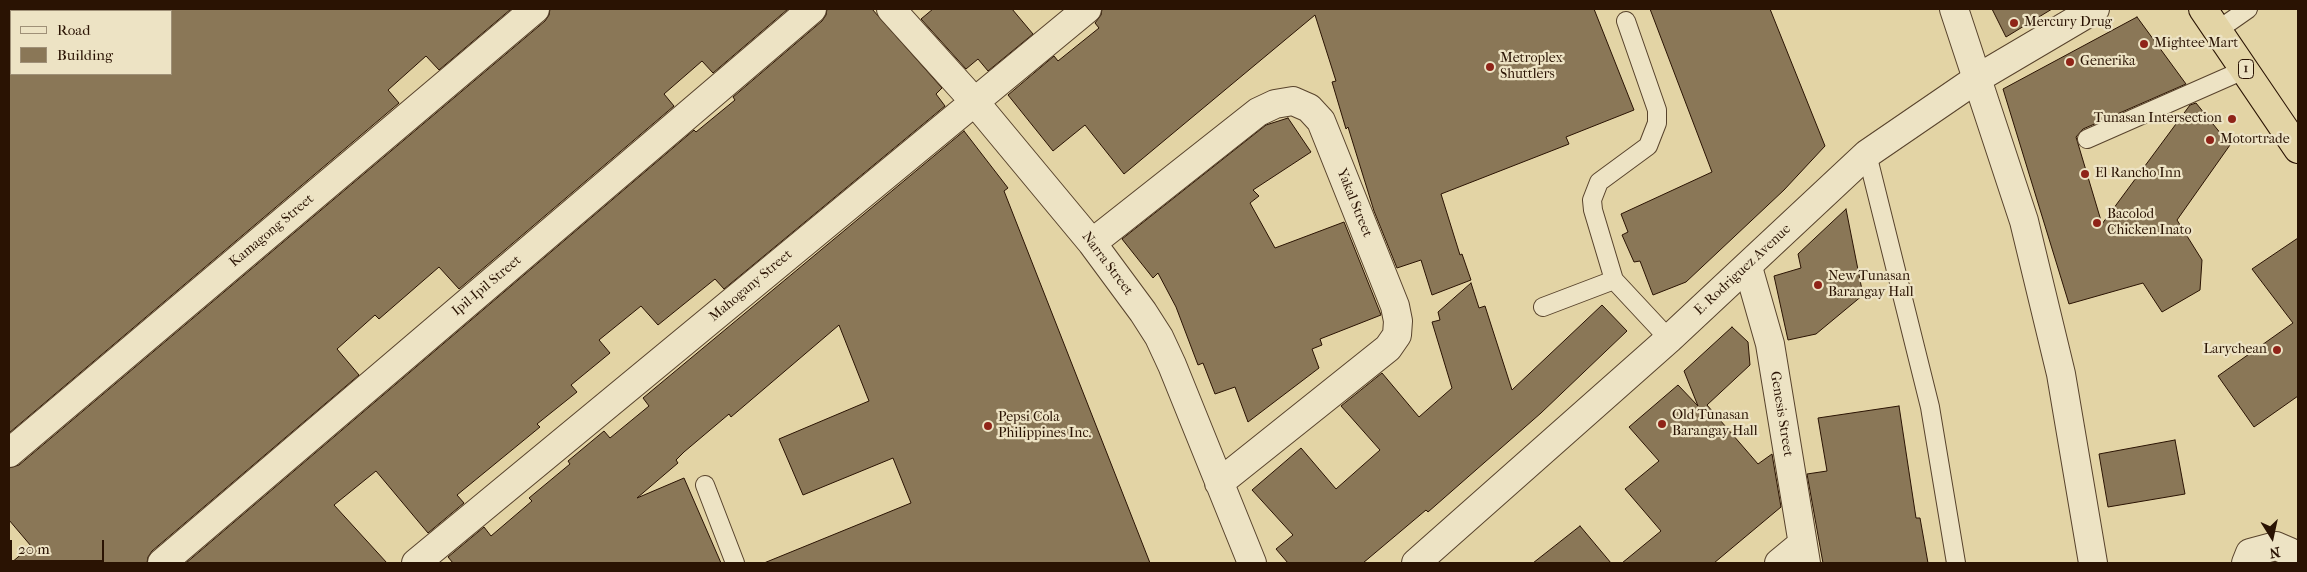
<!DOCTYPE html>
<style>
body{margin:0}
#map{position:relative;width:2307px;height:572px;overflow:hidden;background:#e3d4a5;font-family:"IM FELL French Canon",serif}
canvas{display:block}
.frame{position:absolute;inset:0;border:10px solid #2a1303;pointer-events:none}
.legend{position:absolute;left:10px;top:10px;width:162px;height:65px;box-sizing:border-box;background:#ede3c4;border:1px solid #9f9077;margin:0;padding:6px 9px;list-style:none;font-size:15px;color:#2a1303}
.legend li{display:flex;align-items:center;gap:10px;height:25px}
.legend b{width:25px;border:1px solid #9f9077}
.north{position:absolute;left:2247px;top:512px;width:50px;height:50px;-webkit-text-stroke:4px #ede3c4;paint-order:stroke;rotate:170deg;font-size:14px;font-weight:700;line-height:20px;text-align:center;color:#2a1303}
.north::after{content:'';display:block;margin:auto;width:18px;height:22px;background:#2a1303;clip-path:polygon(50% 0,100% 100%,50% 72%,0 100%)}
.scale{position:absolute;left:10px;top:540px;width:94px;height:22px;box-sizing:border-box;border:2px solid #2a1303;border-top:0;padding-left:6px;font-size:15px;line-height:18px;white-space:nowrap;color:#2a1303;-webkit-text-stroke:4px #ede3c4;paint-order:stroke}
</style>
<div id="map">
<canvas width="2307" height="572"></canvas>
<div class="frame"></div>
<ul class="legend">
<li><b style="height:6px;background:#ede3c4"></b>Road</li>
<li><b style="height:14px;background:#8a7757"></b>Building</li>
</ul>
<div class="north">N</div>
<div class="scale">20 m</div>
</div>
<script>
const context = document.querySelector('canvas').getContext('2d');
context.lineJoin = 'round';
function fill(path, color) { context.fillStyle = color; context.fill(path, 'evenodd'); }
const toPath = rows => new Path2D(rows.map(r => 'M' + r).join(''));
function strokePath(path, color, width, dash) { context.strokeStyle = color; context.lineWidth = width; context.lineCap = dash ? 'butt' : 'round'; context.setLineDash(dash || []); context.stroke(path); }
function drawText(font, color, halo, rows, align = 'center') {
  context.font = font + ' "IM FELL French Canon",serif'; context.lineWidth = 4.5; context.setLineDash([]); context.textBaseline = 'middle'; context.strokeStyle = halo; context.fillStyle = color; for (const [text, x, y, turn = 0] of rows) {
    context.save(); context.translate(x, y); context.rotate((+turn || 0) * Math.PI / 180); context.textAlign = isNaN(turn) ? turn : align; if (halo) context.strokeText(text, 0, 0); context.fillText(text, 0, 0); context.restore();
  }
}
const building = toPath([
 [171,9,511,9,439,70,426,56,388,90,399,103,9,433,9,74,171,74,171,9],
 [550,9,788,9,713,73,702,61,664,94,674,106,459,289,439,267,379,319,375,315,337,349,359,375,152,551,148,557,147,563,11,563,31,546,9,520,9,468,19,465,545,21,549,15,550,9],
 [827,9,872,9,942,88,936,94,945,106,724,289,715,279,658,325,641,306,599,340,610,353,571,385,577,392,537,424,540,427,457,495,464,503,428,533,376,471,334,505,387,563,186,563,694,130,696,132,735,100,733,97,822,21,826,15,827,9],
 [933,9,1012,9,1033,34,988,71,978,59,966,69,921,19,933,9],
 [1102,9,1594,9,1634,110,1566,137,1569,144,1441,194,1460,255,1462,254,1471,280,1432,295,1421,260,1397,268,1374,211,1348,127,1346,129,1332,82,1336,81,1315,15,1124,174,1085,125,1053,151,1008,95,1054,56,1058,61,1099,28,1095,23,1101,15,1102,9],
 [1650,9,1770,9,1825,146,1784,190,1686,282,1653,295,1640,261,1634,262,1622,235,1628,232,1621,214,1712,172,1650,9],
 [1992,9,2052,9,2006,37,1992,9],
 [2137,17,2186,84,2083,129,2076,137,2102,224,2190,105,2196,103,2230,145,2177,220,2202,260,2200,290,2162,312,2143,283,2069,304,2003,89,2137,17],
 [1288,118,1311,152,1253,190,1259,196,1250,203,1275,248,1344,222,1381,315,1320,339,1322,345,1312,349,1319,368,1248,422,1235,387,1215,394,1203,363,1198,365,1176,307,1158,273,1153,278,1122,239,1266,125,1288,118],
 [964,131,1008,188,1004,191,1150,563,764,563,911,503,893,458,803,495,779,439,869,401,839,325,731,417,729,414,684,452,676,460,678,463,637,498,684,478,721,563,453,563,448,557,484,527,491,536,532,501,529,498,570,464,568,461,604,431,610,438,649,406,643,398,964,131],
 [1846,209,1863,295,1816,334,1788,340,1774,276,1801,268,1798,254,1846,209],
 [2298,238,2298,396,2254,427,2218,376,2293,323,2252,269,2298,238],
 [1471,283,1479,308,1485,306,1512,390,1602,305,1627,331,1541,413,1428,512,1426,510,1363,563,1288,563,1276,549,1293,535,1252,490,1301,448,1336,489,1380,450,1341,406,1382,373,1419,417,1452,388,1432,322,1440,320,1438,312,1471,283],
 [1732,327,1748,342,1750,365,1707,405,1758,464,1772,454,1781,507,1714,563,1622,563,1661,531,1625,489,1659,461,1629,427,1678,385,1698,406,1684,371,1732,327],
 [1899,406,1916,518,1920,518,1928,563,1823,563,1807,474,1827,471,1818,418,1899,406],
 [2175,440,2185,494,2108,507,2099,454,2175,440],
 [1580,526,1611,563,1533,563,1580,526]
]);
const service = toPath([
 [1626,21,1657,110,1657,123,1648,146,1599,182,1592,200,1593,210,1614,280,1669,339],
 [2218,30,2248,9],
 [2087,139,2246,69],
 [1867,154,1930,407,1956,563],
 [1543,307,1614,280],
 [705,485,735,563]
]);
const minor = toPath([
 [891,9,974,101,1092,243,1143,312,1159,337,1172,365,1252,563],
 [1954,9,2024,221,2061,374,2093,563],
 [1092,243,1258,112,1275,104,1293,101,1309,108,1321,121,1395,306,1398,321,1397,335,1388,348,1219,483],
 [1748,267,1770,344,1806,563],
 [9,453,535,9],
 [162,563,812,9],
 [416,563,1087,9],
 [1779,563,1802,544],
 [2246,563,2250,553,2276,546,2290,552,2298,562]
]);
const tertiary = toPath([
 [1416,563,1669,339,1867,154,1978,78,2095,9]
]);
const trunk = toPath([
 [2203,9,2298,149]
]);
const markers = [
 [2014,23,5,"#8f2418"],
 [2144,44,5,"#8f2418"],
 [2070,62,5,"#8f2418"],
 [1490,67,5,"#8f2418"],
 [2232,119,5,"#8f2418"],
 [2210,140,5,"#8f2418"],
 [2085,174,5,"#8f2418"],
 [2097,223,5,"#8f2418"],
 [1818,285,5,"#8f2418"],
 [2277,350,5,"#8f2418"],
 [1662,424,5,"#8f2418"],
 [988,426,5,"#8f2418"]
];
const shields = [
 [2246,69,15]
];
const shieldNames = [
 ["1",2246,69]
];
const poiNames = [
 ["Mercury Drug",2024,23],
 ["Mightee Mart",2154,44],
 ["Metroplex",1500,59],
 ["Shuttlers",1500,75],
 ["Generika",2080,62],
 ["Tunasan Intersection",2222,119,"right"],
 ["Motortrade",2220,140],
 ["El Rancho Inn",2095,174],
 ["Bacolod",2107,215],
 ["Chicken Inato",2107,231],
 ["New Tunasan",1828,277],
 ["Barangay Hall",1828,293],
 ["Larychean",2267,350,"right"],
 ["Old Tunasan",1672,416],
 ["Barangay Hall",1672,432],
 ["Pepsi Cola",998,418],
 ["Philippines Inc.",998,434]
];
const streetNames = [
 ["Yakal Street",1354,203,68],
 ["Kamagong Street",272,231,-40],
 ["Narra Street",1107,264,53],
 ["E. Rodriguez Avenue",1743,270,-43],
 ["Ipil-Ipil Street",487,286,-40],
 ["Mahogany Street",751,286,-40],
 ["Genesis Street",1781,414,81]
];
fill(building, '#8a7757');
strokePath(building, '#2a1303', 1);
strokePath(service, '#58432c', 20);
strokePath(minor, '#58432c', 30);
strokePath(tertiary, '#58432c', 30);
strokePath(trunk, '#2a1303', 30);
strokePath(service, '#ede3c4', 18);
strokePath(minor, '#ede3c4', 28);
strokePath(tertiary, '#ede3c4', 28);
strokePath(trunk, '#e3d4a5', 28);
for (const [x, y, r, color] of markers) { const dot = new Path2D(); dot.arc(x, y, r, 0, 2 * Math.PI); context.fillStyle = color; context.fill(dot); strokePath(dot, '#ede3c4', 2); }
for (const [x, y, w] of shields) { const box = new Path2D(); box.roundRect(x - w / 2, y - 9.5, w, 19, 4); context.fillStyle = '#ede3c4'; context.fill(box); strokePath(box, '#2a1303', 1); }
drawText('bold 12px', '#2a1303', null, shieldNames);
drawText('14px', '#2a1303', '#ede3c4', poiNames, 'left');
drawText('14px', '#2a1303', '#ede3c4', streetNames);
</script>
